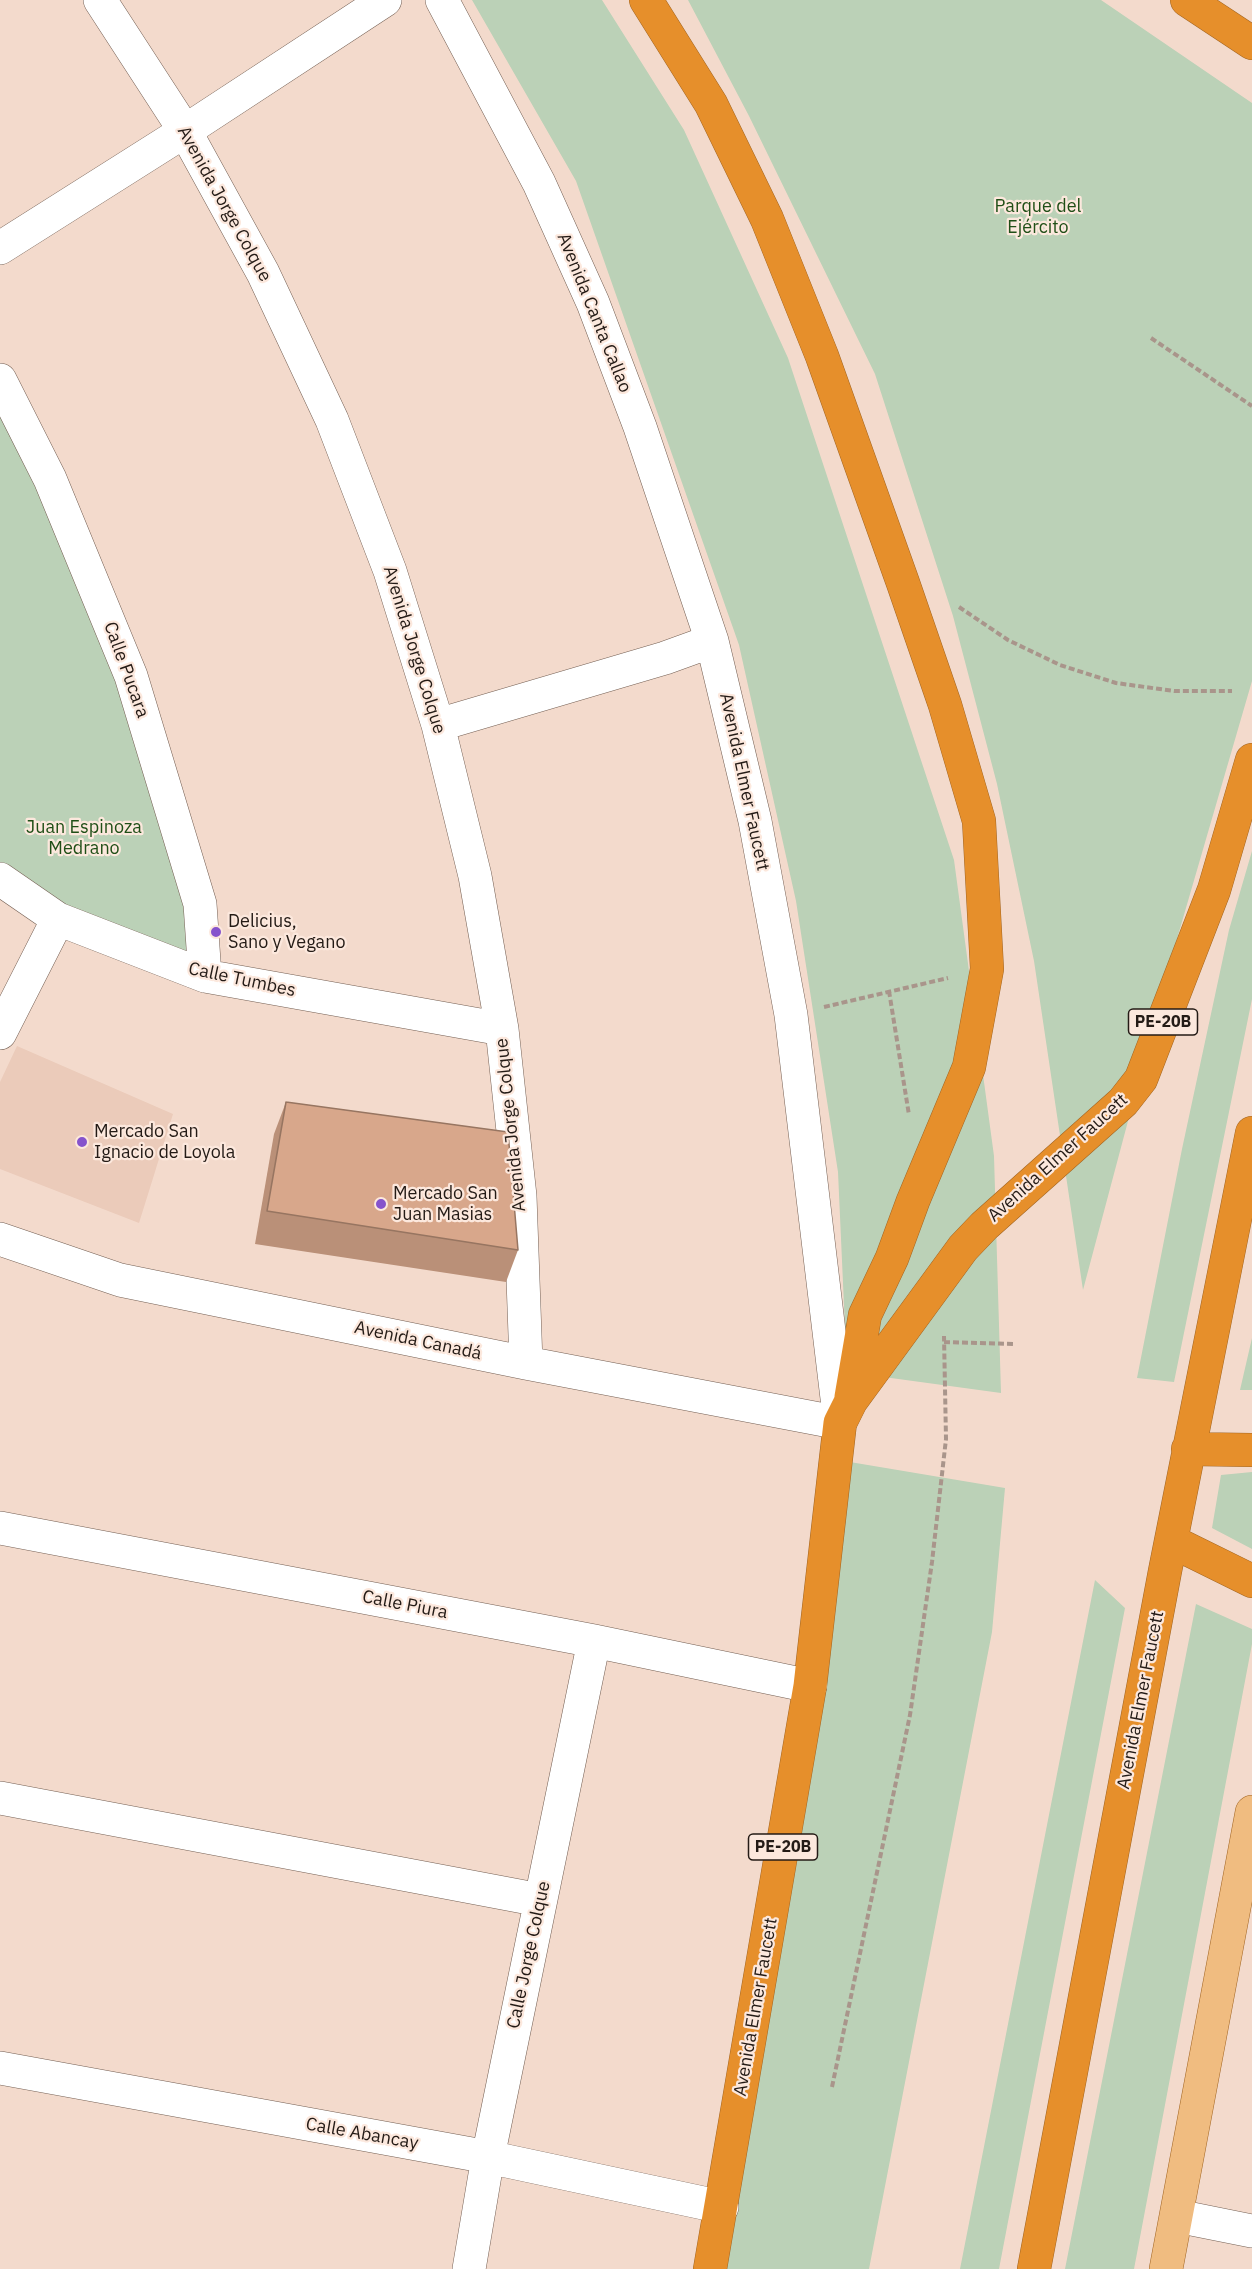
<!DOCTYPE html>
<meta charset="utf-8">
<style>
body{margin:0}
canvas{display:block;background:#f3dacc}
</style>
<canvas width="1252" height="2269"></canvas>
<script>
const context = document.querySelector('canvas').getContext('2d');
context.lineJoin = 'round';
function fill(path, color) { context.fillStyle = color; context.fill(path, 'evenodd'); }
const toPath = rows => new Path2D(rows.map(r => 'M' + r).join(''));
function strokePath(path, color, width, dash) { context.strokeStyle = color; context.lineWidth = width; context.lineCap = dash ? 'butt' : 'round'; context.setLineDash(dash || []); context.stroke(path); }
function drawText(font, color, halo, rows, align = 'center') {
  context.font = font + ' "IBM Plex Sans",sans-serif'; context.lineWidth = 4.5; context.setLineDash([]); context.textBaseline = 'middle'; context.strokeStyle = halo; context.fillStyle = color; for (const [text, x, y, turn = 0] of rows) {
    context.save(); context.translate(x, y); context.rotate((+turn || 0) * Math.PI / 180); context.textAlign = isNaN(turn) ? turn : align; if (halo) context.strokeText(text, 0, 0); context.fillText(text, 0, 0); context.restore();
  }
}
const built = toPath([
 [17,1046,173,1114,139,1223,0,1169,0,1082]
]);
const green = toPath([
 [472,0,602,0,684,130,788,358,954,860,994,1156,1001,1393,847,1372,838,1172,796,901,739,645,576,181],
 [688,0,1101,0,1252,103,1252,681,1172,956,1083,1290,1034,961,997,784,953,616,875,374,749,116],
 [0,399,122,678,191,906,193,969,0,884],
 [1252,851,1252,999,1174,1382,1137,1378,1182,1149,1229,930],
 [1252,1338,1252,1390,1240,1390],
 [844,1461,1005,1488,992,1632,869,2269,721,2269],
 [1252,1472,1252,1549,1212,1528,1221,1475],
 [1095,1580,1125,1608,999,2269,960,2269],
 [1196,1604,1252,1629,1252,1644,1134,2269,1065,2269]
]);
const path = toPath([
 [1151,338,1252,406],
 [959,607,1008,640,1060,665,1116,683,1174,691,1232,691],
 [889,991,909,1115],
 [824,1007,948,978],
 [944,1342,1015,1344],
 [832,2087,910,1715,932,1562,946,1439,944,1336]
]);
const minor = toPath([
 [100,0,185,131,263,273,332,420,390,571,438,725,475,876,502,1029,520,1196,526,1363],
 [0,248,185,131,385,0],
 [0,380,50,479,131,676,200,904,205,976],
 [438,725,665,658,712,641],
 [0,879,58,919,205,976,502,1029],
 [0,1033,58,919],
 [0,1239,120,1280,526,1363,840,1423,791,1015,755,821,712,641,640,427,593,303,539,183,442,0],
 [0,1528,594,1641,810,1686],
 [0,1798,540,1900],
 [0,2068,488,2157,722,2207],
 [1177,2216,1252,2231],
 [469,2269,488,2157,594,1641]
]);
const major = toPath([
 [1166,2269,1252,1812]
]);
const highway = toPath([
 [646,0,711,104,767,219,822,356,903,583,945,705,979,821,987,969,969,1067,913,1201,892,1258,865,1315,851,1397],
 [1187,0,1252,43],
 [1188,1449,1252,1450],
 [1171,1541,1252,1581],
 [710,2269,810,1686,840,1423,851,1401,963,1248,984,1226,1123,1102,1141,1079,1214,890,1252,760],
 [1034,2269,1165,1571,1252,1133]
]);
const wall = toPath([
 [286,1102,518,1250,506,1282,255,1244,274,1134]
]);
const building = toPath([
 [286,1102,508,1132,518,1250,267,1211,286,1102]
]);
const markers = [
 [216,932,6,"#8553cc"],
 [82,1142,6,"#8553cc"],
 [381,1204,6,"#8553cc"]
];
const shields = [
 [1163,1022,69],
 [783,1847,69]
];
const shieldNames = [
 ["PE-20B",1163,1022],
 ["PE-20B",783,1847]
];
const streetNames = [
 ["Avenida Jorge Colque",224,204,61],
 ["Avenida Canta Callao",594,313,68],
 ["Avenida Jorge Colque",414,650,73],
 ["Calle Pucara",126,670,70],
 ["Avenida Elmer Faucett",744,782,78],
 ["Calle Tumbes",242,980,12],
 ["Avenida Jorge Colque",511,1125,-96],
 ["Avenida Elmer Faucett",1058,1158,-42],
 ["Avenida Canadá",418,1341,12],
 ["Calle Piura",405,1605,11],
 ["Avenida Elmer Faucett",1141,1700,-79],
 ["Calle Jorge Colque",529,1955,-78],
 ["Avenida Elmer Faucett",756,2007,-80],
 ["Calle Abancay",362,2134,10]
];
const parkNames = [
 ["Parque del",1038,207],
 ["Ejército",1038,228],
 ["Juan Espinoza",84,828],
 ["Medrano",84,849]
];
const poiNames = [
 ["Delicius,",228,922],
 ["Sano y Vegano",228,943],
 ["Mercado San",94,1132],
 ["Ignacio de Loyola",94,1153],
 ["Mercado San",393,1194],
 ["Juan Masias",393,1215]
];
fill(built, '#ebcbba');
fill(green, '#bbd1b7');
strokePath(minor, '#756054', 34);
strokePath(major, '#a26624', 34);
strokePath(highway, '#a26624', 34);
strokePath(path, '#a9958b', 4, [6, 3]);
strokePath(minor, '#fff', 33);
strokePath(major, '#f0bc80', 33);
strokePath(highway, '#e68f2b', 33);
fill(wall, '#ba9078');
fill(building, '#d8a78b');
strokePath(building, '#977561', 1.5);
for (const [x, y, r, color] of markers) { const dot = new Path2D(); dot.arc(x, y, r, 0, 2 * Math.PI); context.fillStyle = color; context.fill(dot); strokePath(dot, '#fce8dd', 2); }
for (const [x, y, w] of shields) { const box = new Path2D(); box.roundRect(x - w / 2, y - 13, w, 26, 4.5); context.fillStyle = '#fce8dd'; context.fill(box); strokePath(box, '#241b16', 1.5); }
drawText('bold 16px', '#241b16', null, shieldNames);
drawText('18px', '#241b16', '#fce8dd', streetNames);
drawText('18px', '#204f17', '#fce8dd', parkNames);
drawText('18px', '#241b16', '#fce8dd', poiNames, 'left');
</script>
